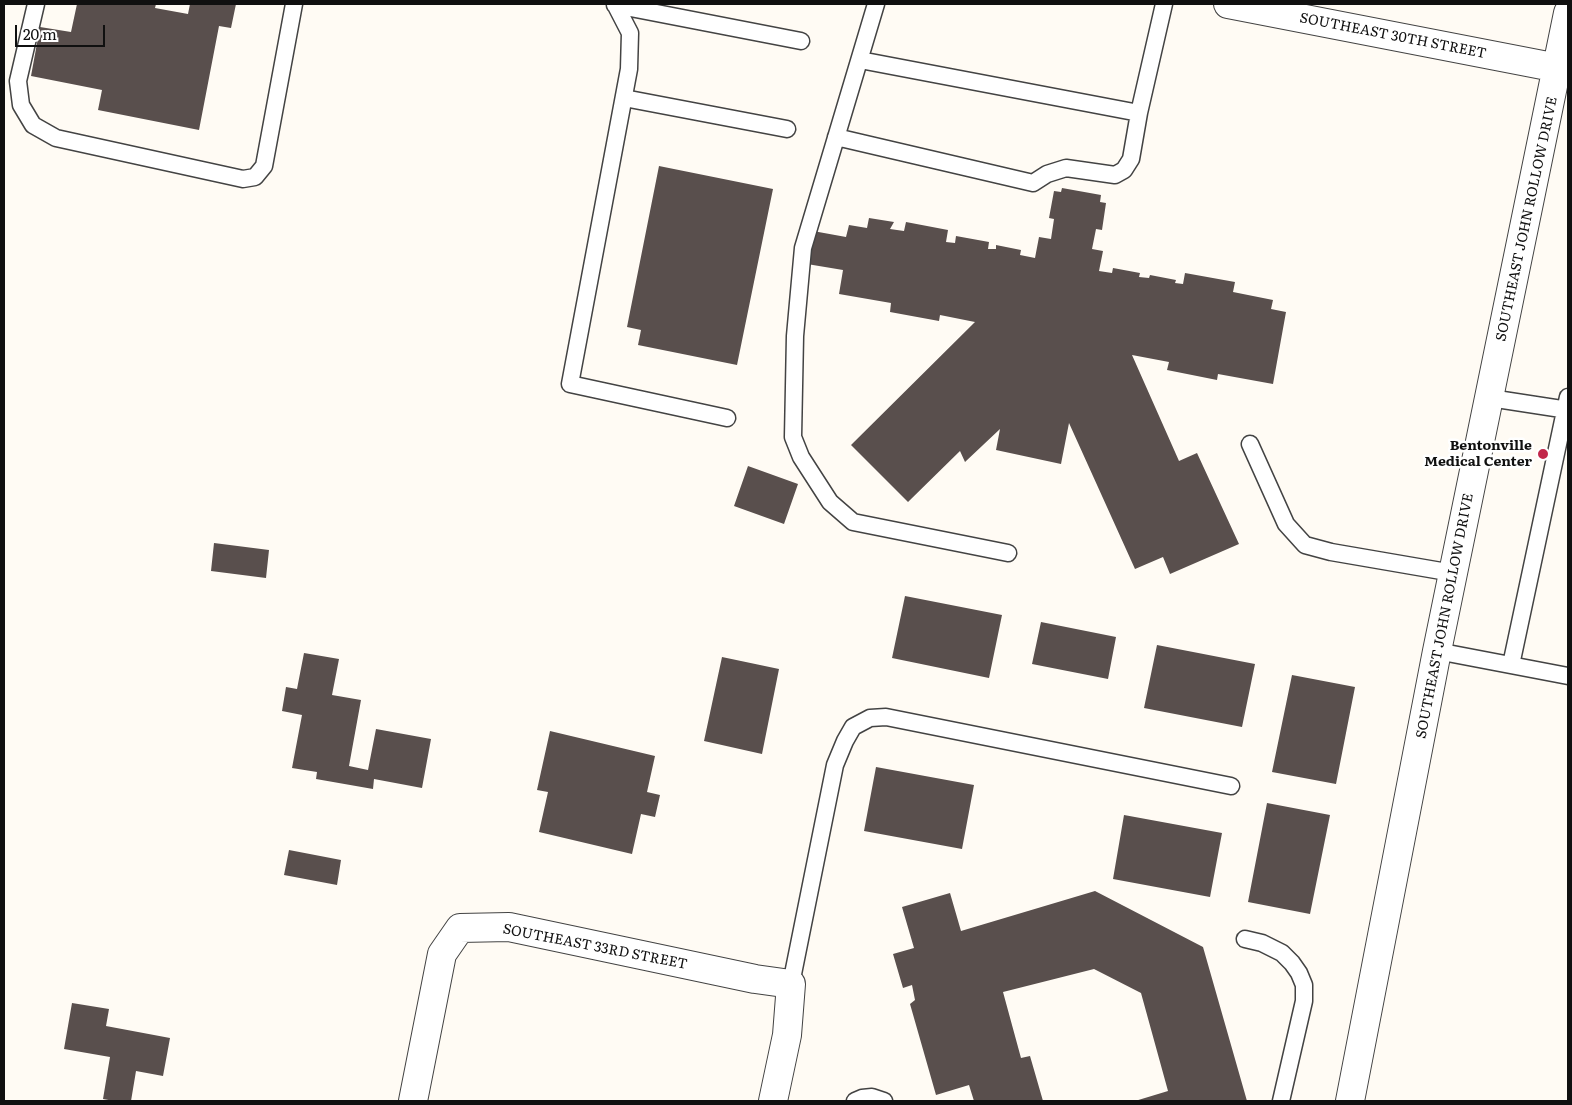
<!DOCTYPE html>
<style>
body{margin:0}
#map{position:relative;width:1572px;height:1105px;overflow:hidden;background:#fffbf4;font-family:Literata,serif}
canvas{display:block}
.frame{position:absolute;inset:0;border:5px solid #101010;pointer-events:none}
.scale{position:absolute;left:15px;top:25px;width:90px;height:22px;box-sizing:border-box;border:2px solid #101010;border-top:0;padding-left:6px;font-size:15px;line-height:18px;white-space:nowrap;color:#101010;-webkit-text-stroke:4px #fff;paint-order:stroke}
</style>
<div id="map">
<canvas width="1572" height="1105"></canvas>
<div class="frame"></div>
<div class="scale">20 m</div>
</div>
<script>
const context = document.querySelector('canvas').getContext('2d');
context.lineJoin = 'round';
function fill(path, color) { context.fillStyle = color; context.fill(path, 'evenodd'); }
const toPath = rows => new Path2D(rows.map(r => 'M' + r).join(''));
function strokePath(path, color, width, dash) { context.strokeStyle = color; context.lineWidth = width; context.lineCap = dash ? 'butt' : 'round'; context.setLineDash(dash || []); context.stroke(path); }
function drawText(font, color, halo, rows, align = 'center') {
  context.font = font + ' Literata,serif'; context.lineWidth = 5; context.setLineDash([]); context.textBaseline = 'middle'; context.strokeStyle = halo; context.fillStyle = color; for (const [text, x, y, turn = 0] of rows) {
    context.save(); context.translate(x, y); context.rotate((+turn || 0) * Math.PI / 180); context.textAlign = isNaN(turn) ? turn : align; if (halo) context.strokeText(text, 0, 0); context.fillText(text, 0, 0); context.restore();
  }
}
const building = toPath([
 [77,4,156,4,155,8,188,14,190,4,236,4,231,28,219,26,199,130,98,110,102,90,31,76,40,27,71,32],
 [659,166,773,189,737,365,638,345,641,330,627,327],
 [1062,188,1101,195,1100,202,1106,203,1102,230,1096,229,1092,249,1103,251,1099,271,1112,273,1113,268,1140,273,1139,277,1149,278,1150,275,1176,280,1175,283,1183,284,1185,273,1235,282,1233,292,1273,300,1271,309,1286,312,1273,384,1218,374,1217,380,1167,370,1169,362,1132,355,1179,461,1197,453,1239,544,1170,574,1163,557,1135,569,1069,423,1061,464,996,450,1000,429,965,462,960,451,908,502,851,445,975,322,940,315,939,321,890,312,891,303,839,294,843,270,807,264,813,231,846,237,849,225,867,228,869,218,894,222,890,229,904,231,906,222,948,230,946,242,955,243,956,236,989,242,988,249,996,249,996,245,1021,250,1020,255,1035,258,1039,237,1051,239,1054,219,1049,218,1054,191,1061,192],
 [748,466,798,484,784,524,734,506],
 [214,543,269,550,266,578,211,571],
 [905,596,1002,615,989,678,892,658],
 [1041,622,1116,637,1108,679,1032,664],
 [1157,645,1255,664,1242,727,1144,708],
 [304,653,339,659,332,695,361,700,349,766,368,770,376,729,431,739,422,788,374,779,373,789,316,779,317,772,292,768,302,715,282,711,286,687,297,689],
 [722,657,779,669,762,754,704,741],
 [1292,675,1355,687,1336,784,1272,772],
 [550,731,655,756,647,792,660,795,655,817,641,814,632,854,539,832,548,792,537,790],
 [876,767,974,785,962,849,864,831],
 [1267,803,1330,815,1310,914,1248,902],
 [1124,815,1222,833,1210,897,1113,879],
 [289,850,341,860,337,885,284,875],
 [1095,891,1203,947,1247,1101,1135,1101,1168,1091,1141,993,1094,969,1003,992,1021,1058,1030,1056,1043,1101,974,1101,969,1085,936,1095,910,1004,915,1000,912,985,903,988,893,954,914,948,902,907,950,893,961,931],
 [72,1003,109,1009,106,1026,170,1038,163,1076,136,1071,131,1101,114,1101,103,1099,110,1057,64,1049]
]);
const lane = toPath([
 [36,4,18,81,21,105,33,125,56,138,243,179,255,177,264,166,294,4],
 [615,4,630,33,629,69,570,384,727,418],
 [876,4,803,248,795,336,793,437,801,457,830,502,853,522,1008,553],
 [615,5,801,41],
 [860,60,1139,113,1164,4],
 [624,98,787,129],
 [836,137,1033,183,1047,174,1066,168,1115,175,1124,170,1131,159,1139,113],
 [1490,398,1568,410],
 [1250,444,1286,524,1305,545,1331,552,1453,573],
 [1437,651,1568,676],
 [1511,665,1568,397],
 [1245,939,1262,943,1282,953,1292,963,1299,973,1304,985,1304,1001,1281,1101],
 [791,984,835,765,845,741,853,727,870,718,886,717,1231,786],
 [855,1101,862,1098,872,1097,884,1101]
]);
const street = toPath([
 [1228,4,1558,68],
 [413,1101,442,954,460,928,509,927,755,979,791,984,787,1035,773,1101],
 [1350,1101,1437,651,1568,13]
]);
const markers = [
 [1543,454,6,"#c2274a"]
];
const streetNames = [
 ["SOUTHEAST 30TH STREET",1393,36,11],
 ["SOUTHEAST JOHN ROLLOW DRIVE",1527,219,-78],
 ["SOUTHEAST JOHN ROLLOW DRIVE",1445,616,-79],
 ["SOUTHEAST 33RD STREET",595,947,11]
];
const poiNames = [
 ["Bentonville",1532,446],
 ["Medical Center",1532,462]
];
fill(building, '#594f4d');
strokePath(lane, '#434343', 19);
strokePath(street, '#434343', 30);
strokePath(lane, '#fff', 16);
strokePath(street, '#fff', 28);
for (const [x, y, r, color] of markers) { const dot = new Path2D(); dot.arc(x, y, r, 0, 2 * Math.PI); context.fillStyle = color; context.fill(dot); strokePath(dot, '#fff', 2); }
drawText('14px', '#101010', '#fff', streetNames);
drawText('bold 14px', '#101010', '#fff', poiNames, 'right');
</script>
